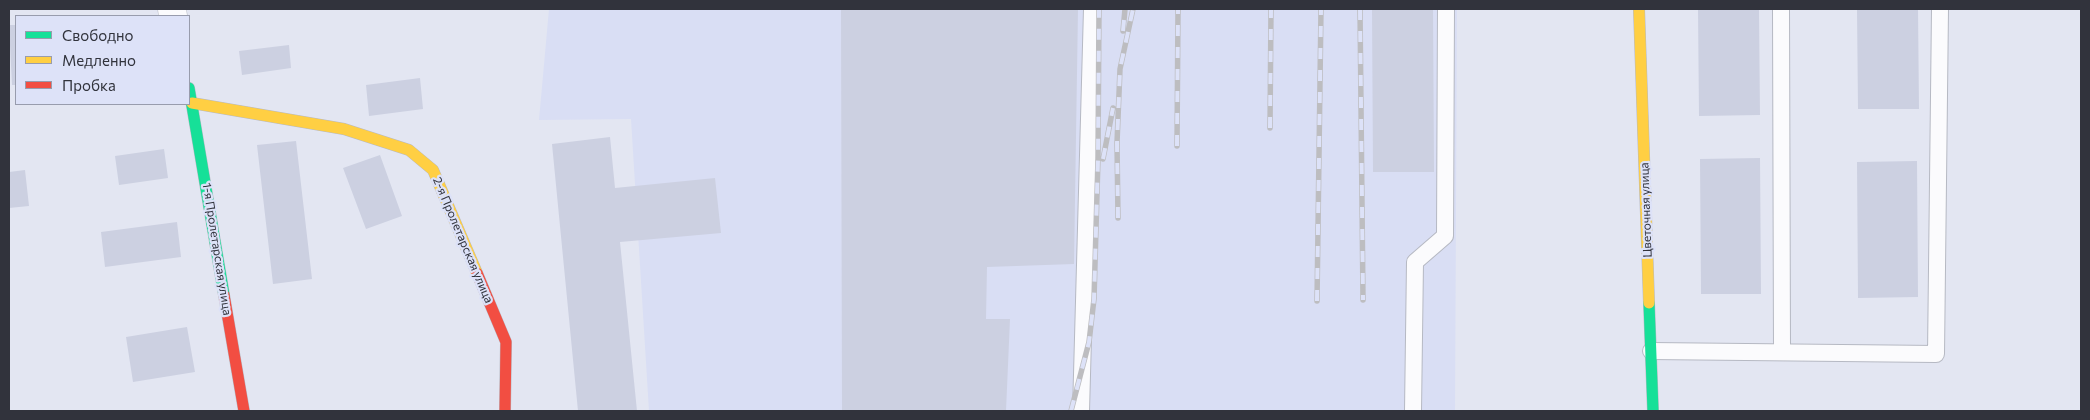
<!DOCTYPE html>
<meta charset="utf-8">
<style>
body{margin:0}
#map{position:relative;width:2090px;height:420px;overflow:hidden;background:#e3e6f2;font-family:Commissioner,sans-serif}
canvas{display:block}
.frame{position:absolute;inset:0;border:10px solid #31333c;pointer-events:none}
.legend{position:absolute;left:15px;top:15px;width:175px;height:90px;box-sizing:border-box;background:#dde2f8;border:1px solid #989cad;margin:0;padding:6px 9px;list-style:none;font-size:15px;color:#31333c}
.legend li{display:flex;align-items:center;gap:10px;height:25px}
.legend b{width:25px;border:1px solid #989cad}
</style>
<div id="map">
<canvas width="2090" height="420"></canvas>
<div class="frame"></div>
<ul class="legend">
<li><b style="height:6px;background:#16e098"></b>Свободно</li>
<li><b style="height:6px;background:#ffcf43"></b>Медленно</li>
<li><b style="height:6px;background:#f24e42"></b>Пробка</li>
</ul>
</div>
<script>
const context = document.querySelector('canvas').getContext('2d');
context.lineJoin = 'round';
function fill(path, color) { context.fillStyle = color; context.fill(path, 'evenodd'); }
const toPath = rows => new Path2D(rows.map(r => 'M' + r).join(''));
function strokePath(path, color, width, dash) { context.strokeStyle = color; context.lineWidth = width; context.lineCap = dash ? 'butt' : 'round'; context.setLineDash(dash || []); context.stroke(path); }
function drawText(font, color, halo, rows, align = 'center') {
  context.font = font + ' Commissioner,sans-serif'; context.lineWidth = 4.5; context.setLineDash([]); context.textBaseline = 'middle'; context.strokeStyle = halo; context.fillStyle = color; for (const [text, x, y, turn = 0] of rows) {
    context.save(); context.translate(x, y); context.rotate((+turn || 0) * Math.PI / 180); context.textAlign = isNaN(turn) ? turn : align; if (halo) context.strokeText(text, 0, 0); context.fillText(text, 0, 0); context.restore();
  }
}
const built = toPath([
 [549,9,1457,9,1455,411,649,411,631,119,539,120]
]);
const building = toPath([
 [841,9,1078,9,1074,264,987,267,986,319,1010,319,1006,411,842,411],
 [1372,9,1433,9,1434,172,1373,172],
 [1698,9,1759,9,1760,115,1699,116],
 [1857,9,1918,9,1919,109,1858,109],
 [9,25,16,25,16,85,12,85],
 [289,45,291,68,242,75,239,51],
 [420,78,423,109,369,116,366,85],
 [610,137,615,188,715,178,721,233,620,242,637,411,578,411,552,144],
 [296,141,312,279,273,284,257,145],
 [164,149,168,178,119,185,115,156],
 [380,155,402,216,366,229,343,168],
 [1760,158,1761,294,1701,294,1700,159],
 [1917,161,1918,297,1858,298,1857,162],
 [25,170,29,206,9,208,9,172],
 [177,222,181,257,105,267,101,232],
 [187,327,195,372,133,382,126,337]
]);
const lane = toPath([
 [1781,9,1782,352],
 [1651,351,1936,354,1940,9],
 [1081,411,1092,9],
 [1413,411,1415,262,1445,236,1446,9]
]);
const street = toPath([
 [172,9,173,16]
]);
const fast = toPath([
 [189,88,224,295],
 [1649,303,1653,411]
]);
const slow = toPath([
 [1639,9,1649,303],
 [192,103,344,129,409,150,433,170,477,273]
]);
const jam = toPath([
 [477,273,506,342,505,411],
 [224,295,244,411]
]);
const rail = toPath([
 [1360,9,1363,300],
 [1123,31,1125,9],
 [1270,128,1271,9],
 [1177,146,1178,9],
 [1103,159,1113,108],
 [1118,218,1117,143,1120,69,1133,9],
 [1317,301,1321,9],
 [1071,411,1089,342,1094,299,1098,159,1099,9]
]);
const streetNames = [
 ["Цветочная улица",1646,210,-92],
 ["2-я Пролетарская улица",463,240,67],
 ["1-я Пролетарская улица",217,249,81]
];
fill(built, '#d9def4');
fill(building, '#ccd0e1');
strokePath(lane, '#b6b9c3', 18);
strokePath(street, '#b6b9c3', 29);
strokePath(fast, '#b6b9c3', 12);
strokePath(slow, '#b6b9c3', 12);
strokePath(jam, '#b6b9c3', 12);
strokePath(lane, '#fbfbfd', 16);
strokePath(street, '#fbfbfd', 28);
strokePath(fast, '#16e098', 11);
strokePath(slow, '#ffcf43', 11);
strokePath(jam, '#f24e42', 11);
strokePath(rail, '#bdbdc0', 5.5);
strokePath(rail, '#dde2f8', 4, [11]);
drawText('12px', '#31333c', '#dde2f8', streetNames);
</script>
